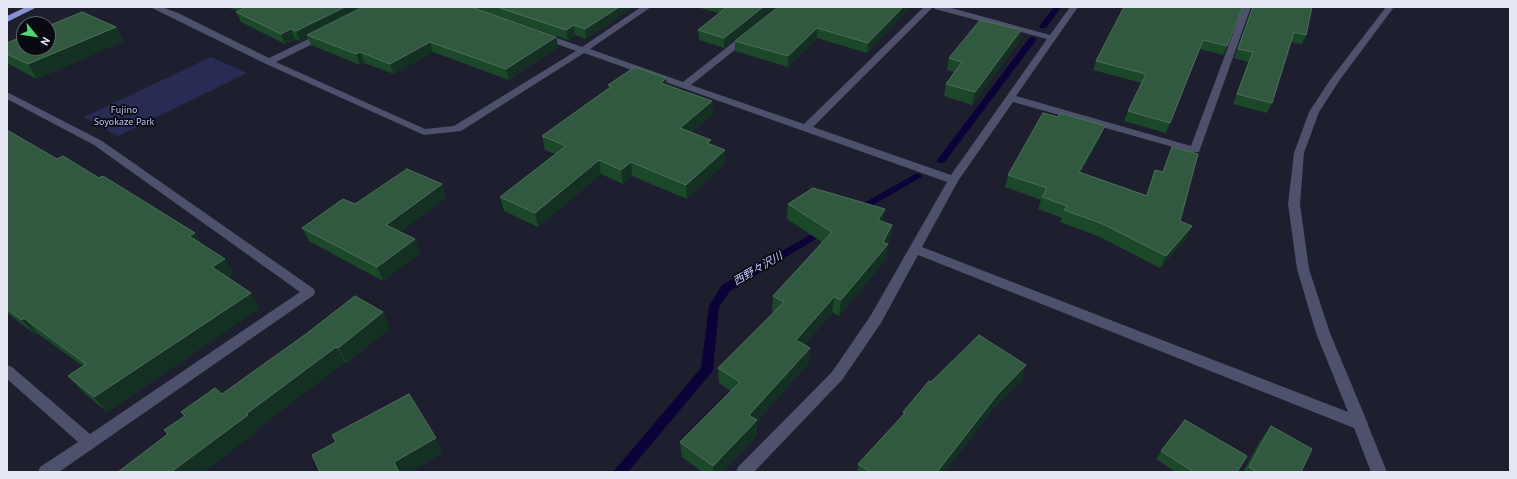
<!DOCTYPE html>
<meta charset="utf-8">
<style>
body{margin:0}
#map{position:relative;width:1517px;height:479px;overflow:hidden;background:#1d1f2f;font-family:"PT Sans",sans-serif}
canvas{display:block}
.frame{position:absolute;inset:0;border:8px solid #e5e7f2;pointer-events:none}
.north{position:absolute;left:16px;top:16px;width:40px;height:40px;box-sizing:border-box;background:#090a11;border:1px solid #61626b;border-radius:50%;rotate:120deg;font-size:11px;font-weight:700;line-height:16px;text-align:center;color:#e5e7f2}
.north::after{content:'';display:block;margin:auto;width:14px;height:18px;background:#4fd675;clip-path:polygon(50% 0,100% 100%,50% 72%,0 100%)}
</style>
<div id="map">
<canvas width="1517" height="479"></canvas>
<div class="frame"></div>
<div class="north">N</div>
</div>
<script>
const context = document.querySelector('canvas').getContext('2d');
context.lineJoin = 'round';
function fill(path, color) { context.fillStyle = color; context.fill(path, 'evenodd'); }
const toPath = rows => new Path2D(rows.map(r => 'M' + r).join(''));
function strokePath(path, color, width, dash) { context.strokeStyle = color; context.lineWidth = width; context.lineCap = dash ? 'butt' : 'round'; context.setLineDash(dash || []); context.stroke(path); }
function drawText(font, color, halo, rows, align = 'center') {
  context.font = font + ' "PT Sans","Noto Sans JP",sans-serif'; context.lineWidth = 3.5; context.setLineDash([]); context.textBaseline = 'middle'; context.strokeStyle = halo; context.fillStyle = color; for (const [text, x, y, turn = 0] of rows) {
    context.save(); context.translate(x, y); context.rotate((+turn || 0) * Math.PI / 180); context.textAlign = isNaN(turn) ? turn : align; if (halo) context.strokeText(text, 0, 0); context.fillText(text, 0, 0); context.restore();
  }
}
const green = toPath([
 [211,57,247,73,118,136,84,117]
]);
const stream = toPath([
 [1054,7,1061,7,1046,28,1040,28,1039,26,1054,7],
 [1030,37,1033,37,1037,39,944,163,938,163,937,161,938,159,1030,37],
 [917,173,920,174,922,176,920,178,861,212,855,212,853,210,855,208,917,173],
 [826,226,831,229,829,231,730,291,719,307,713,370,711,373,628,472,613,472,701,368,709,306,722,285,826,226]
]);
const minor = toPath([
 [150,7,162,7,178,13,269,58,321,33,327,33,328,35,327,37,276,62,425,129,454,126,576,51,540,38,539,36,540,34,546,34,582,47,641,7,651,7,590,49,683,82,745,33,751,33,752,35,751,37,691,85,804,124,924,7,933,7,813,127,951,175,1047,39,935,9,934,7,948,7,1050,35,1070,7,1078,7,1016,96,1191,146,1243,7,1251,7,1199,152,1191,152,1013,102,958,181,922,247,1348,412,1316,333,1297,269,1288,204,1294,153,1309,112,1330,80,1386,7,1394,7,1339,81,1319,112,1304,153,1300,204,1309,269,1330,333,1368,424,1368,425,1387,472,1371,472,1354,428,918,255,881,323,842,380,754,472,736,472,738,467,832,372,871,315,947,182,584,53,461,131,424,135,266,64,150,7],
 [7,92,102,141,314,289,315,292,314,295,59,472,38,472,40,467,78,442,7,379,7,365,12,367,90,434,300,292,94,145,7,99,7,92]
]);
const highway = toPath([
 [26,7,37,7,7,22,7,16,26,7]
]);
const wall = toPath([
 [226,7,471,7,556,37,558,47,509,80,433,52,394,74,364,63,360,65,311,45,308,37,300,41,295,39,285,44,241,22,236,12,238,11],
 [472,7,634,7,586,39,575,35,568,40],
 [696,7,776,7,724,48,699,40,698,30,719,13],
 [778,7,908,7,908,10,867,53,817,38,788,67,735,51,735,41],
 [1124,7,1227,46,1223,55,1200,49,1166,133,1124,121,1128,111,1142,83,1093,70,1096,61],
 [1252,7,1312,7,1306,35,1302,44,1291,42,1272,103,1267,113,1233,104,1248,62,1234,58,1252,8],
 [116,27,124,41,37,79,7,63,7,43],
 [1021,30,1019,42,972,105,944,96,946,84,954,72,947,70,949,58],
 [608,85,667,85,712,101,713,115,692,132,711,144,725,163,687,199,632,176,623,184,601,174,538,227,504,211,500,197,555,154,545,150,542,136,609,88],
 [7,130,57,159,99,178,195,233,202,244,234,273,228,277,251,293,260,308,107,412,81,390,68,376,83,366,37,333,35,334,7,313],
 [1100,138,1081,173,1146,195,1155,170,1163,172,1172,147,1180,221,1186,239,1160,268,1098,236,1060,222,1062,218,1038,209,1041,200,1005,187,1008,175],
 [442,184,446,197,400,232,415,239,420,253,383,281,309,241,302,228,355,204],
 [788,204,884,222,892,225,890,240,888,244,886,259,839,316,832,312,805,344,810,348,809,363,757,421,757,435,722,472,702,472,682,457,680,442,731,391,719,383,718,368,774,312,772,311,773,296,822,242,787,219],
 [383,312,390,328,347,363,345,362,257,429,258,430,204,472,118,472,168,435,164,430,184,416,181,412,222,394],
 [1026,365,1021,381,992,410,945,472,857,472,858,464,903,415,903,412,931,382],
 [1271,426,1301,472,1243,472,1260,441],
 [1161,451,1237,472,1176,472,1156,459]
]);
const shadedWall = toPath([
 [345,7,368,7,307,35,308,37,300,41,296,31],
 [619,7,634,7,586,39,585,29],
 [763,7,776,7,724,48,724,38],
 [903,7,908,7,908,10,867,53,868,43],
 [574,25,575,35,568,40,566,30],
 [116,27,124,41,37,79,28,64],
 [817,28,817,38,788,67,788,56],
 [291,29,295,39,285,44,281,34],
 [1021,30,1019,42,972,105,975,92],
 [556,37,558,47,509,80,506,69],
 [430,42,433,52,394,74,390,64],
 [360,52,364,63,360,65,356,54],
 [666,78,667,91,661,83],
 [712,101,713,115,681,141,680,128],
 [1105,126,1100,138,1075,184,1079,172],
 [711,140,711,153,707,143],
 [725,150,725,163,687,199,686,185],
 [599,160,601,174,538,227,535,213],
 [631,162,632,176,623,184,621,170],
 [442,184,446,197,392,238,386,225],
 [885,209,883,224,878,220],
 [892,225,890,240,888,244,886,259,839,316,841,300,883,242],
 [1192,226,1186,239,1160,268,1166,256],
 [195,233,204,247,189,236],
 [415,239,420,253,383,281,377,267],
 [225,259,234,273,222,281,212,267],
 [251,293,260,308,107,412,94,397],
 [834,297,832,312,795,355,796,340],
 [383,312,390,328,347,363,338,348],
 [24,318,37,333,35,334,22,320],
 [336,347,345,362,257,429,258,430,204,472,171,472,246,414],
 [810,348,809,363,757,421,757,435,722,472,713,472,713,466,749,415],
 [1026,365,1021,381,992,410,945,472,937,472,997,395],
 [436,438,443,453,411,472,399,472,394,462]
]);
const building = toPath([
 [247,7,345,7,296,31,291,29,281,34,236,12,247,7],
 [363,7,471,7,556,37,506,69,430,42,390,64,360,52,356,54,307,35,363,7],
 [497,7,619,7,585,29,574,25,566,30,497,7],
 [727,7,763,7,724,38,698,30,727,7],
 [778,7,903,7,868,43,817,28,788,56,735,41,778,7],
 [1124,7,1243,7,1227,46,1203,40,1170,123,1128,111,1146,74,1096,61,1124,7],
 [1253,7,1312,7,1306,35,1294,32,1272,103,1237,94,1253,52,1238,49,1253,7],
 [82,12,116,27,28,64,7,54,7,43,24,36,24,48,48,48,48,26,82,12],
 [980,20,1021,30,975,92,946,84,962,62,949,58,980,20],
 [635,67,666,78,661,83,712,101,680,128,711,140,707,143,725,150,686,185,631,162,621,170,599,160,535,213,500,197,566,146,542,136,612,86,608,85,635,67],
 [1043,113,1058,117,1060,113,1105,126,1079,172,1147,196,1155,170,1163,172,1172,147,1198,154,1180,221,1192,226,1166,256,1103,224,1064,210,1067,206,1042,197,1047,188,1008,175,1043,113],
 [7,130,57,159,63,156,99,178,103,176,195,233,189,236,225,259,212,267,251,293,94,397,68,376,86,364,24,318,22,320,7,309,7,130],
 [407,169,442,184,386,225,415,239,377,267,302,228,343,199,355,204,407,169],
 [813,188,885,209,878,220,892,225,883,242,888,244,841,300,834,297,796,340,810,348,749,415,757,420,713,466,680,442,740,382,718,368,784,302,773,296,832,232,788,204,813,188],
 [355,296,383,312,338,348,336,347,246,414,248,415,171,472,118,472,168,434,164,430,185,416,181,412,215,388,222,394,306,334,355,296],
 [979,335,1026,365,997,395,937,472,870,472,858,464,905,413,903,412,929,381,931,382,979,335],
 [409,394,436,438,394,462,399,472,320,472,312,455,336,442,332,435,409,394],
 [1185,420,1247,456,1237,472,1194,472,1161,451,1185,420],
 [1271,426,1312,449,1301,472,1257,472,1249,467,1271,426]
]);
const parkNames = [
 ["Fujino",124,110],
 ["Soyokaze Park",124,122]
];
const waterNames = [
 ["西野々沢川",758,269,-30]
];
fill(green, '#282b53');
fill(stream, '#0b0338');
fill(minor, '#4d516b');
fill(highway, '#8b92d4');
fill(wall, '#1b4829');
fill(shadedWall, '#133022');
fill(building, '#31593f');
strokePath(building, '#4d6f5b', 1);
drawText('10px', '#bec5fb', '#090a11', parkNames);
drawText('italic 11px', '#bfc7fd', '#090a11', waterNames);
</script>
